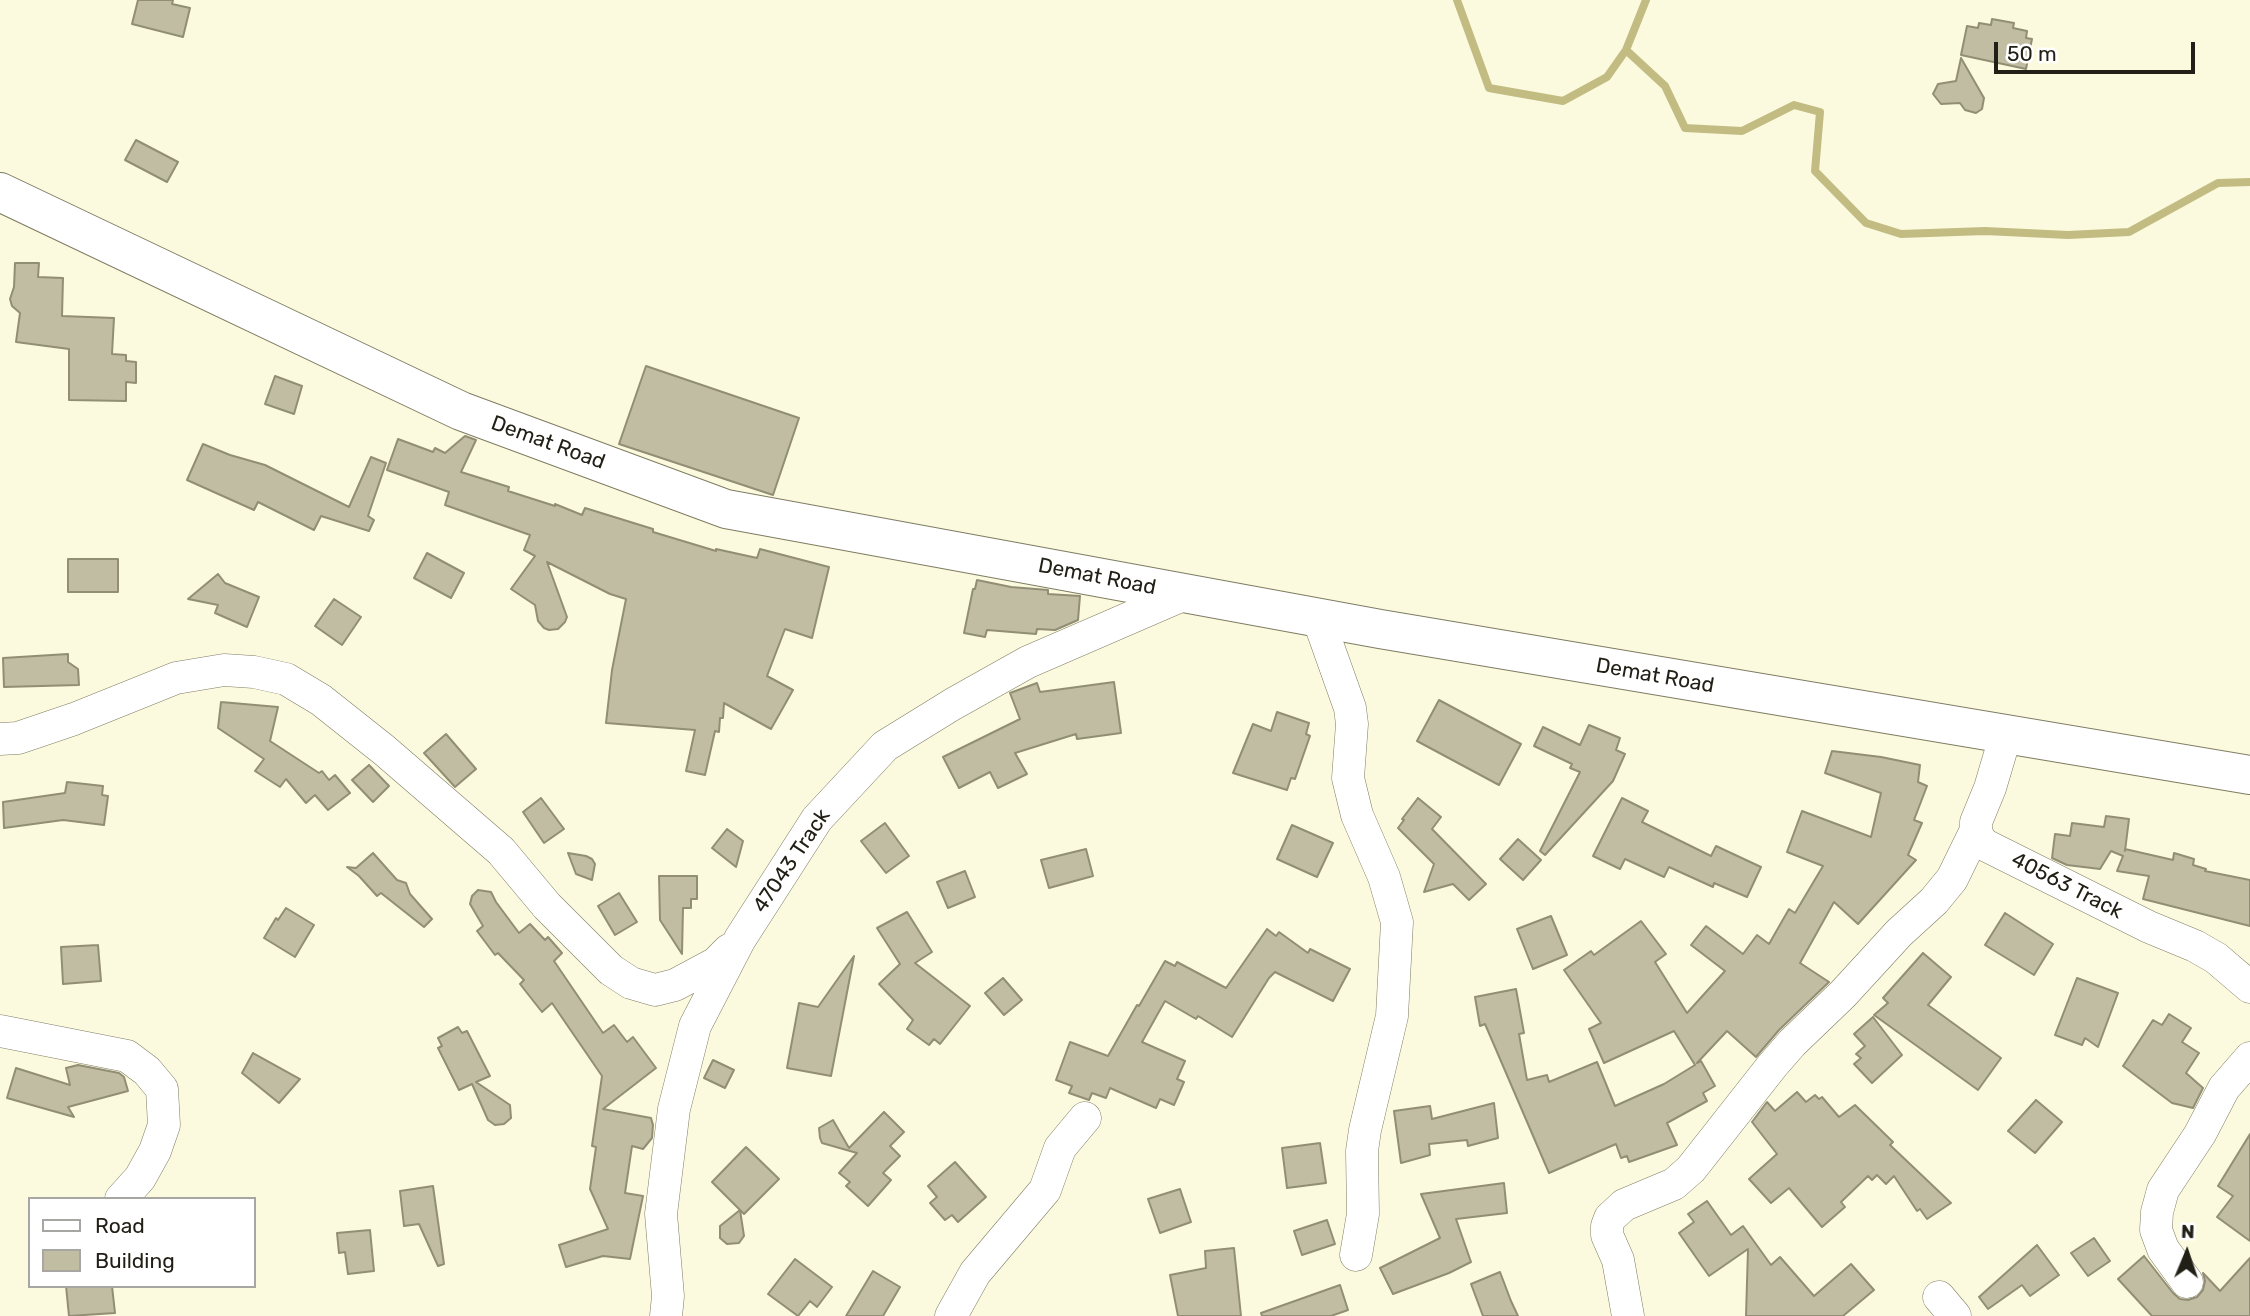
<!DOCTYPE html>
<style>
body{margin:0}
#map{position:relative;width:2250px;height:1316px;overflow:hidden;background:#fcfade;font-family:Rubik,sans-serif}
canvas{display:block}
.legend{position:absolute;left:28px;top:1197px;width:228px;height:91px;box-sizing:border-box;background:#fff;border:2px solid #a7a6a2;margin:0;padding:9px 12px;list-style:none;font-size:21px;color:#222016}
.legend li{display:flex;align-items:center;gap:14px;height:35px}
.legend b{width:35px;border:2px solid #a7a6a2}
.north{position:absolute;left:2152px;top:1218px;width:70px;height:70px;-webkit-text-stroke:5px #fff;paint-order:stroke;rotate:2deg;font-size:19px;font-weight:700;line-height:28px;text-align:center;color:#222016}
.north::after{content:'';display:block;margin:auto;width:24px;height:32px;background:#222016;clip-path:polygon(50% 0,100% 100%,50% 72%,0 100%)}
.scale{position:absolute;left:1994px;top:42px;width:201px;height:32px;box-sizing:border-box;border:4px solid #222016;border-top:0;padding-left:9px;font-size:21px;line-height:24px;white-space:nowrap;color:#222016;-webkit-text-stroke:5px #fff;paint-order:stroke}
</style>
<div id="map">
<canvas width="2250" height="1316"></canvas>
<ul class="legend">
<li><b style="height:9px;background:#fff"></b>Road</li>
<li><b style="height:19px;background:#c0bda3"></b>Building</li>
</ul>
<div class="north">N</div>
<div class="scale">50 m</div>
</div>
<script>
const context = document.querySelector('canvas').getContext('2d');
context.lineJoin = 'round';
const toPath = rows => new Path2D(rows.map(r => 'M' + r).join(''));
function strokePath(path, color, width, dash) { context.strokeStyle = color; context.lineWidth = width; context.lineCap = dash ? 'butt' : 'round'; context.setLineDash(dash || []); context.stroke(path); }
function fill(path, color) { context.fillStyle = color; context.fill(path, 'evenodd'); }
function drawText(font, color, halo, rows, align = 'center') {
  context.font = font + ' Rubik,sans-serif'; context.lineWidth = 5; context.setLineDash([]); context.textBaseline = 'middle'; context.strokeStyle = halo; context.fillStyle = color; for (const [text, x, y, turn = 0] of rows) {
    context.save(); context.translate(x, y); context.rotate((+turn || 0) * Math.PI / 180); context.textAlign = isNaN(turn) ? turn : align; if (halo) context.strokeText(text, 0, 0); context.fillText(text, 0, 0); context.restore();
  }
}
const stream = toPath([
 [1457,0,1489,88,1563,101,1607,77,1626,50,1665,86,1685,128,1742,131,1794,105,1820,112,1815,171,1866,223,1901,234,1985,231,2068,235,2129,232,2218,183,2250,182],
 [1626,50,1646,0]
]);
const building = toPath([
 [138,0,173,0,172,4,190,8,183,37,132,24,138,0],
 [1992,19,2014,23,2013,28,2027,31,2026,38,2032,39,2026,69,1961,55,1967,26,1978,28,1979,23,1991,25,1992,19],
 [1961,58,1984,98,1982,109,1976,113,1965,110,1960,103,1941,104,1933,94,1938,84,1956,81,1961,58],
 [136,140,178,162,167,182,125,160,136,140],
 [15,263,39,263,38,277,63,278,62,316,114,318,112,354,126,355,126,361,136,362,136,383,126,382,126,401,69,400,69,349,16,342,20,313,12,306,10,299,14,287,15,263],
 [646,366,799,418,773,495,619,444,646,366],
 [275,376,302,386,294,414,265,404,275,376],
 [465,436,476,440,461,472,509,487,508,491,555,506,555,504,582,515,585,508,653,529,653,532,716,551,716,549,757,558,760,549,829,567,812,638,785,629,767,676,793,690,771,729,724,703,723,718,720,718,719,732,715,731,705,775,686,771,695,730,606,723,612,670,626,599,610,594,547,562,567,617,565,622,558,629,549,630,544,628,538,621,535,605,511,589,535,556,524,550,530,535,445,505,449,492,387,470,398,439,433,452,435,448,445,453,465,436],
 [203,444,230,455,265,465,349,507,371,457,386,463,368,516,374,520,369,531,321,516,314,530,258,502,254,510,187,480,203,444],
 [427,553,464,573,451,598,414,578,427,553],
 [68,559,118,559,118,592,68,592,68,559],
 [218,574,225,583,259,597,247,627,215,613,218,605,188,599,218,574],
 [977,580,1011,587,1048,590,1048,594,1080,596,1078,620,1055,630,1037,629,1036,634,987,630,985,637,964,633,973,589,975,589,977,580],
 [334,599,361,617,342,645,315,626,334,599],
 [68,654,68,662,78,669,79,685,4,687,3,658,68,654],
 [1114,682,1121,733,1077,739,1076,734,1015,753,1027,774,998,788,990,772,959,788,943,757,1020,719,1010,693,1037,683,1040,692,1114,682],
 [1439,700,1521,744,1499,785,1417,741,1439,700],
 [221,702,278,707,270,741,319,773,322,771,329,780,335,775,350,793,328,810,315,795,306,803,286,779,280,787,255,771,264,759,218,728,221,702],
 [1277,712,1309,723,1306,734,1310,736,1295,779,1291,778,1287,790,1233,773,1253,724,1271,731,1277,712],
 [1589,725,1620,738,1616,750,1625,754,1613,781,1545,855,1540,851,1580,772,1570,768,1572,764,1534,746,1543,727,1580,745,1589,725],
 [446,734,476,769,455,787,424,753,446,734],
 [1832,751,1881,757,1920,765,1918,782,1927,786,1914,820,1922,823,1908,855,1916,860,1858,924,1834,902,1800,963,1829,982,1779,1030,1756,1057,1727,1031,1697,1063,1701,1061,1715,1086,1703,1093,1707,1101,1667,1123,1677,1145,1629,1162,1627,1156,1621,1158,1616,1144,1549,1173,1485,1024,1480,1026,1475,997,1516,989,1524,1033,1519,1034,1527,1080,1547,1075,1549,1082,1597,1062,1615,1106,1664,1084,1695,1065,1674,1031,1604,1063,1589,1029,1601,1023,1564,970,1591,951,1594,955,1641,921,1666,954,1655,962,1687,1013,1725,971,1691,945,1706,926,1743,954,1757,935,1769,944,1789,909,1795,913,1823,866,1787,852,1802,811,1871,837,1881,793,1825,773,1832,751],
 [369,765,389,786,373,802,352,780,369,765],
 [67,782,103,786,102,795,108,796,104,825,63,820,4,828,3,802,65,793,67,782],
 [541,798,564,829,544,843,523,812,541,798],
 [1418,798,1441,817,1432,829,1486,884,1469,900,1453,884,1424,892,1434,864,1398,828,1404,820,1402,819,1418,798],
 [1622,798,1648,811,1642,822,1711,856,1716,846,1761,867,1747,897,1714,883,1713,887,1669,867,1664,877,1625,859,1620,869,1593,856,1622,798],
 [2106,816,2129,819,2125,851,2125,849,2173,860,2174,853,2194,859,2193,865,2206,869,2205,871,2250,880,2250,926,2143,899,2149,876,2117,871,2123,856,2111,851,2100,869,2067,865,2052,858,2055,834,2070,836,2072,823,2104,827,2106,816],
 [885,823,909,856,886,873,861,841,885,823],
 [1292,825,1333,843,1317,877,1277,859,1292,825],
 [727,829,743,841,736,867,712,848,727,829],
 [1518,839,1541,860,1523,880,1500,859,1518,839],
 [1086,849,1093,876,1049,888,1041,860,1086,849],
 [373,853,397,880,406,883,410,894,432,919,424,927,381,893,377,896,359,876,347,867,356,868,373,853],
 [568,853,586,856,592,859,595,864,592,880,576,874,568,853],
 [965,871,975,897,948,908,937,882,965,871],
 [659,876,697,876,697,899,691,899,691,908,683,908,682,954,660,920,659,876],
 [478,890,491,892,496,902,519,933,530,924,545,940,548,937,562,953,554,961,603,1033,614,1025,627,1042,633,1037,656,1068,603,1109,651,1118,653,1125,652,1138,643,1149,632,1146,625,1193,643,1196,630,1259,603,1256,566,1267,559,1245,608,1229,590,1189,596,1147,592,1146,602,1076,552,1003,542,1012,520,984,524,980,498,953,495,955,477,931,483,926,470,904,472,896,478,890],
 [619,893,637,922,615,935,598,906,619,893],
 [286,908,314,925,295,957,264,938,276,918,278,920,286,908],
 [907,912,932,952,915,963,970,1006,940,1044,934,1039,929,1045,907,1029,913,1020,879,984,900,964,877,928,907,912],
 [2005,913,2053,944,2034,975,1985,945,2005,913],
 [1551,916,1567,955,1533,969,1517,929,1551,916],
 [1267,929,1276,936,1279,932,1308,953,1310,949,1350,969,1333,1001,1275,972,1269,978,1232,1037,1198,1016,1196,1019,1165,1001,1142,1042,1185,1061,1177,1079,1184,1082,1174,1105,1160,1099,1156,1108,1110,1088,1106,1098,1092,1093,1089,1100,1069,1093,1072,1086,1056,1080,1070,1042,1108,1056,1137,1005,1139,1006,1165,961,1175,966,1177,962,1226,988,1267,929],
 [98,945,101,981,63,984,61,947,98,945],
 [1923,953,1951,977,1928,1005,2001,1058,1978,1090,1874,1015,1888,1003,1883,998,1923,953],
 [854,956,831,1076,787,1068,799,1003,818,1007,854,956],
 [1003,978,1022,1000,1004,1015,985,993,1003,978],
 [2077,978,2118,993,2098,1047,2085,1038,2082,1045,2055,1035,2077,978],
 [2169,1014,2191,1028,2182,1042,2199,1053,2186,1073,2203,1088,2193,1108,2172,1103,2123,1066,2153,1020,2162,1025,2169,1014],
 [1873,1017,1902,1055,1872,1083,1854,1064,1861,1058,1856,1054,1865,1046,1854,1034,1873,1017],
 [458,1027,462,1033,467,1031,490,1076,476,1082,510,1105,511,1118,504,1124,495,1125,488,1120,472,1084,459,1090,438,1048,442,1046,438,1038,458,1027],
 [253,1053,300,1079,279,1103,242,1073,253,1053],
 [713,1060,734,1070,725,1088,704,1078,713,1060],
 [78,1065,119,1073,124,1077,128,1091,68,1107,74,1117,7,1098,16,1068,70,1085,66,1068,78,1065],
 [1797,1092,1806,1102,1815,1095,1819,1099,1822,1097,1839,1117,1855,1105,1893,1142,1890,1145,1951,1203,1927,1219,1920,1209,1917,1211,1894,1176,1886,1184,1877,1175,1872,1180,1868,1176,1841,1202,1845,1207,1822,1227,1789,1188,1771,1203,1749,1179,1777,1154,1752,1122,1767,1102,1775,1111,1797,1092],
 [2036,1100,2062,1122,2035,1153,2008,1131,2036,1100],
 [1494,1103,1498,1138,1468,1146,1467,1140,1429,1144,1430,1155,1401,1163,1394,1111,1430,1106,1432,1119,1494,1103],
 [884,1112,904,1132,890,1146,900,1156,883,1173,891,1180,868,1206,846,1186,850,1182,839,1173,857,1153,822,1143,820,1138,819,1128,833,1120,849,1148,884,1112],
 [2250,1134,2250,1241,2217,1217,2233,1196,2218,1186,2250,1134],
 [1320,1143,1326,1183,1287,1188,1282,1148,1320,1143],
 [746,1147,779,1179,744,1214,712,1182,746,1147],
 [955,1162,986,1197,958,1222,952,1215,945,1220,930,1203,937,1197,928,1186,955,1162],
 [1504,1183,1507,1213,1456,1219,1471,1262,1449,1273,1393,1294,1380,1268,1440,1238,1421,1194,1504,1183],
 [433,1186,444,1264,438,1266,419,1224,404,1226,400,1191,433,1186],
 [1180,1189,1191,1222,1160,1233,1148,1199,1180,1189],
 [1707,1201,1731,1235,1743,1226,1771,1265,1780,1257,1814,1296,1851,1264,1874,1290,1843,1316,1746,1316,1748,1249,1709,1276,1679,1233,1694,1222,1688,1214,1707,1201],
 [740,1210,744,1236,739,1243,727,1244,720,1238,720,1226,740,1210],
 [1327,1220,1335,1244,1302,1255,1294,1231,1327,1220],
 [370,1230,374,1271,348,1274,345,1252,339,1253,337,1233,370,1230],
 [2094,1238,2110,1261,2088,1276,2071,1253,2094,1238],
 [2037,1245,2059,1275,2030,1296,2022,1285,1988,1309,1979,1297,2037,1245],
 [1234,1248,1241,1316,1178,1316,1170,1275,1206,1268,1205,1251,1234,1248],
 [2144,1256,2173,1293,2180,1299,2188,1300,2197,1297,2203,1290,2205,1281,2203,1273,2220,1291,2250,1258,2250,1316,2152,1316,2118,1279,2144,1256],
 [795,1259,832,1287,817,1307,810,1301,798,1316,768,1294,795,1259],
 [873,1271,900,1287,883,1316,846,1316,873,1271],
 [1500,1272,1511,1301,1518,1316,1483,1316,1471,1284,1500,1272],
 [1340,1285,1348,1310,1331,1316,1262,1316,1261,1313,1340,1285],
 [66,1286,112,1286,115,1313,69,1316,66,1286]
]);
const minor = toPath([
 [1318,618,1350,708,1352,724,1348,778,1357,815,1384,877,1397,922,1392,1016,1365,1130,1362,1151,1363,1214,1356,1255],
 [2006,734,1990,788,1976,822,1976,830,1979,839,1985,845,2149,927,2195,946,2216,958,2250,987],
 [0,739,18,738,74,719,176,678,224,670,254,672,286,679,321,700,384,750,501,851,547,906,611,970,631,983,655,990,675,985,716,963,729,950],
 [0,1031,127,1056,147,1071,162,1089,164,1125,155,1151,140,1178,121,1199],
 [2187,1282,2163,1249,2156,1230,2157,1212,2163,1190,2200,1134,2224,1088,2250,1058],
 [1939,1297,1955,1316],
 [666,1316,668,1296,661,1214,674,1109,695,1026,740,939,817,819,885,746,953,704,1028,662,1185,594],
 [951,1316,975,1273,1045,1190,1060,1148,1085,1118],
 [1628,1316,1618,1260,1607,1235,1607,1226,1610,1218,1624,1205,1674,1184,1691,1169,1772,1066,1792,1043,1843,994,1899,933,1934,901,1952,879,1976,830]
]);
const tertiary = toPath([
 [0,192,461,411,726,509,1380,629,2250,775]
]);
const streetNames = [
 ["Demat Road",548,443,20],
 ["Demat Road",1097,577,11],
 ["Demat Road",1655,676,10],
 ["47043 Track",792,861,-56],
 ["40563 Track",2067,886,27]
];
strokePath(stream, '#c2bc83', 8);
fill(building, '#c0bda3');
strokePath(building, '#918e75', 2);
strokePath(minor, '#7f7c63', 33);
strokePath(tertiary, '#7f7c63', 40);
strokePath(minor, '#fff', 32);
strokePath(tertiary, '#fff', 38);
drawText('21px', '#222016', '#fff', streetNames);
</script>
